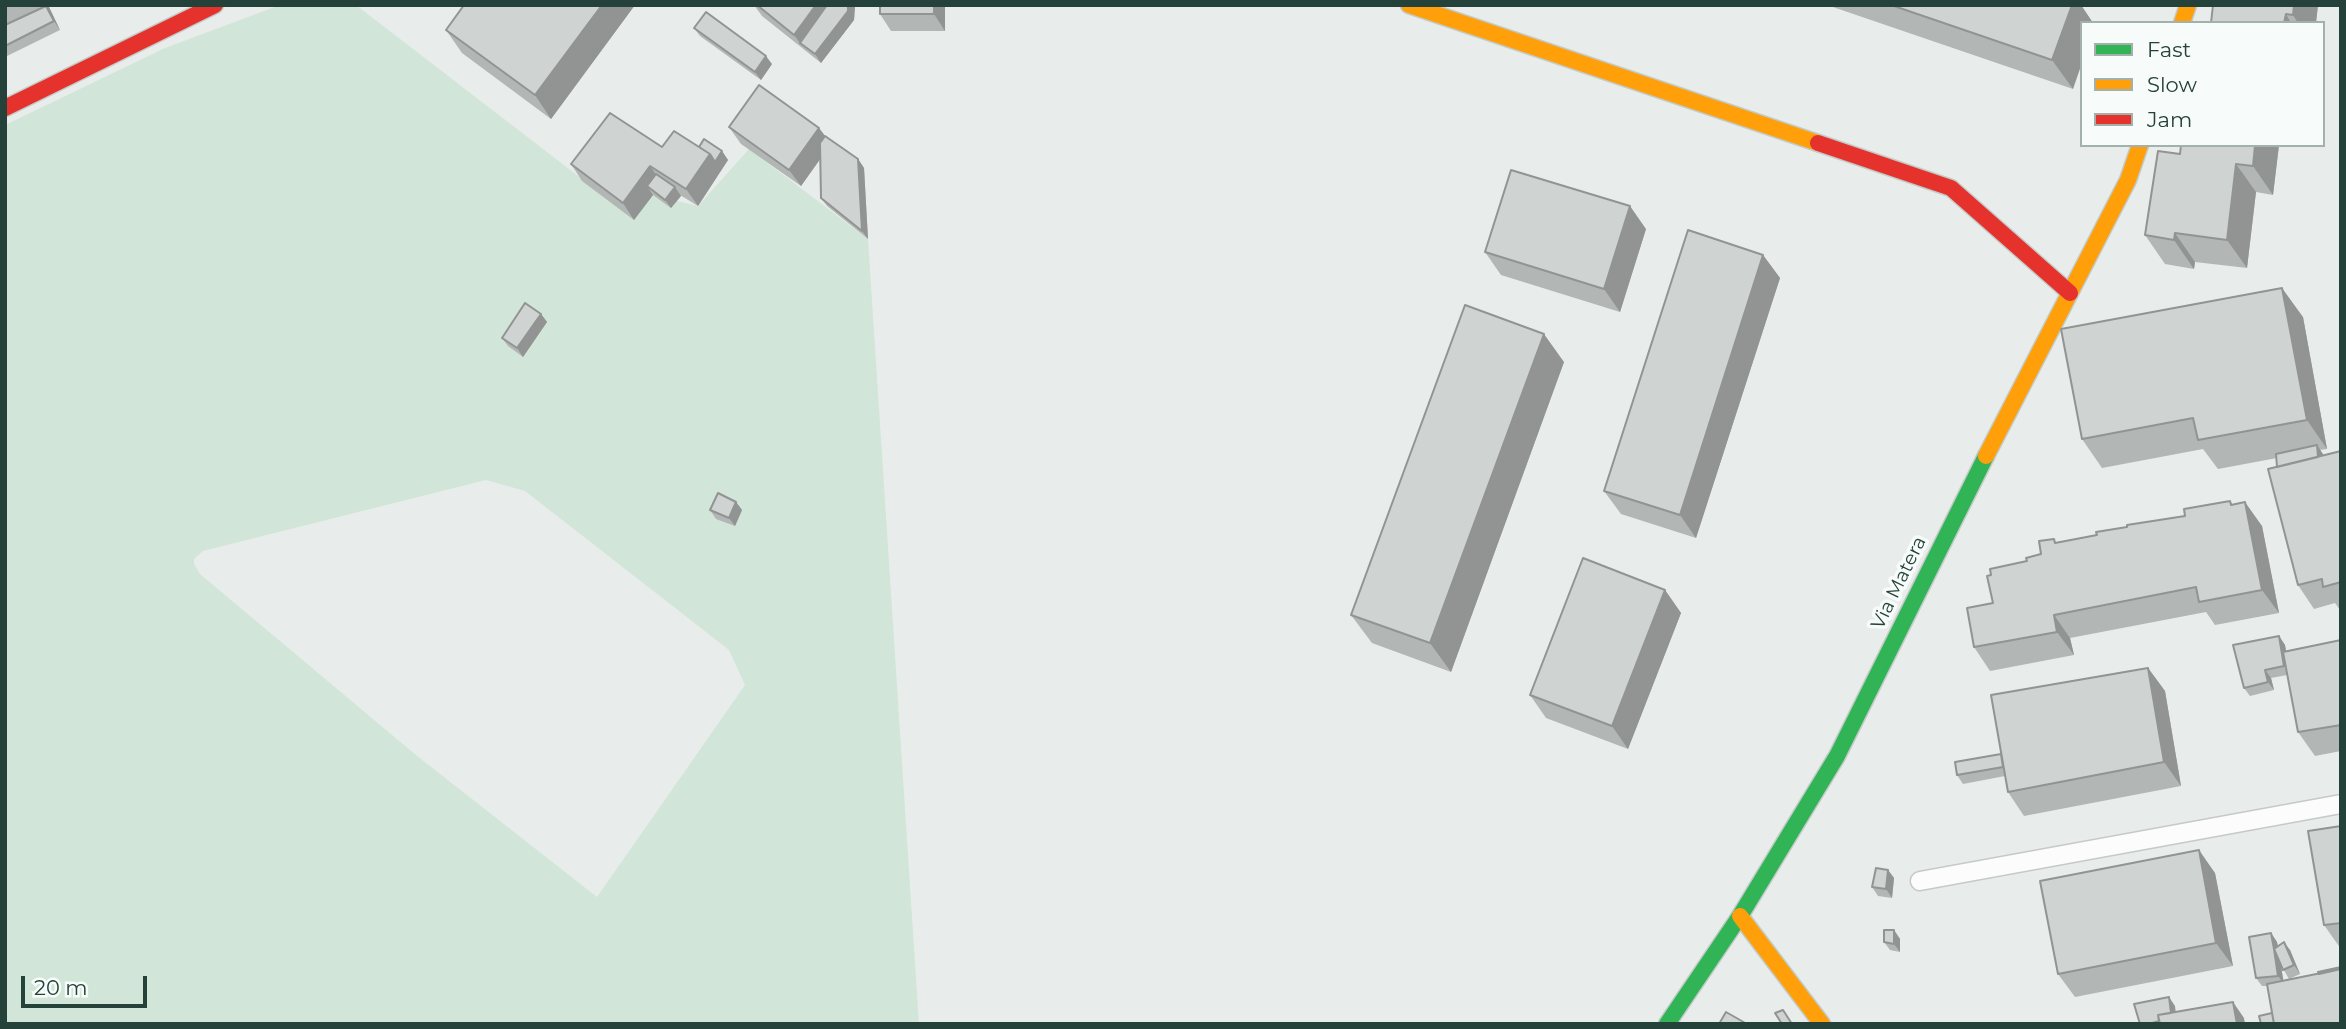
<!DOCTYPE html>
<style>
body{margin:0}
#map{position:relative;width:2346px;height:1029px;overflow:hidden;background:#e8edeb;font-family:Montserrat,sans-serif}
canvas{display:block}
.frame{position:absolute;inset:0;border:7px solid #24423a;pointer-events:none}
.legend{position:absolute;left:2080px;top:21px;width:245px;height:126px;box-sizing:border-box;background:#f7fbf9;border:2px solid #a3b1ad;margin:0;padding:9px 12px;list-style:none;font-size:21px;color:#24423a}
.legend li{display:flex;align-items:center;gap:14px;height:35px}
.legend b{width:35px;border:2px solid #a3b1ad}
.scale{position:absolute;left:21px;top:976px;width:126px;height:32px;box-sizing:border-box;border:4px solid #24423a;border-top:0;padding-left:9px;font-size:21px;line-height:24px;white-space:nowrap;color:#24423a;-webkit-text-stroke:5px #f7fbf9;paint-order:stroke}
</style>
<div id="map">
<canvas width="2346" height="1029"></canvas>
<div class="frame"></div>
<ul class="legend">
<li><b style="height:9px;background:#30b455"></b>Fast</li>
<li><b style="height:9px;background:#ff9f0a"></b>Slow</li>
<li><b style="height:9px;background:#e5322d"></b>Jam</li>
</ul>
<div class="scale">20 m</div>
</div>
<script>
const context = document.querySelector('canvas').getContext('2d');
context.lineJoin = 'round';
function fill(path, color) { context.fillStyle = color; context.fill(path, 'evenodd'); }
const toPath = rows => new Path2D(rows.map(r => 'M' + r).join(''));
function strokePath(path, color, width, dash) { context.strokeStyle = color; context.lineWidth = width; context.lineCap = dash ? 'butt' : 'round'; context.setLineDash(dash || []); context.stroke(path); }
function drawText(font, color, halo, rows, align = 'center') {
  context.font = font + ' Montserrat,sans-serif'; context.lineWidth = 7; context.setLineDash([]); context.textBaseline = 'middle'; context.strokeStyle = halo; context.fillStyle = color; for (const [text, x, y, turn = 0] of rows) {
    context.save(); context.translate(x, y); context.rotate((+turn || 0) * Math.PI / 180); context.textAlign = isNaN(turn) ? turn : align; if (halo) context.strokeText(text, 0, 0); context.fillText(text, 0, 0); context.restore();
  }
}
const green = toPath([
 [280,5,356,5,634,219,652,195,698,206,749,149,868,239,919,1024,5,1024,5,125,165,48],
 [486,480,525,491,729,650,745,685,597,897,416,755,200,574,194,564,194,559,203,551]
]);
const lane = toPath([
 [1920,881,2341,804]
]);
const fast = toPath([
 [1667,1024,1740,916,1837,756,1986,456]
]);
const slow = toPath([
 [1409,5,1818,143],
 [2182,23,2188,5],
 [1986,456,2128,180,2140,145],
 [1740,916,1822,1024]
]);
const jam = toPath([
 [5,108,215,5],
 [1818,143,1951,188,2070,293]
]);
const wall = toPath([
 [5,5,48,5,60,30,5,57],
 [464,5,635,5,551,119,462,53,446,30],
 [754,5,855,6,854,20,821,63,762,16],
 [945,5,945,31,891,31,880,14],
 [1827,5,2081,5,2093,23,2082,23,2073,89],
 [2318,5,2316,23,2211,23],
 [694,28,772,64,761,80,700,36],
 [729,127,819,128,825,136,858,159,864,168,868,239,827,206,821,198,820,159,801,186,741,144],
 [2279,145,2273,195,2256,192,2247,268,2195,262,2194,269,2165,264,2145,235,2180,154],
 [662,147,699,147,722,151,728,160,698,206,680,195,681,196,671,208,653,195,634,220,582,181,571,164],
 [1646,229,1620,312,1501,275,1485,252],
 [1763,255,1780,278,1696,538,1621,514,1604,491],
 [541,314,547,322,523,357,508,346,502,338],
 [2303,317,2327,449,2320,450,2323,455,2341,451,2341,610,2340,610,2335,603,2314,609,2298,585,2277,458,2218,469,2203,449,2102,468,2082,439],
 [1564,362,1451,672,1372,643,1351,615],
 [2230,501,2233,505,2262,526,2279,613,2215,625,2206,612,2070,638,2074,655,1990,671,1974,647,1993,603,1991,575,2027,561,2041,554,2057,543,2097,535,2127,527,2185,516],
 [736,502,742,510,735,526,716,519,710,510],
 [1665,590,1681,613,1628,749,1546,718,1530,695],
 [2279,636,2285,645,2286,651,2341,640,2341,751,2315,756,2298,732,2287,675,2271,678,2274,690,2250,696,2244,688],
 [2148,668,2165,691,2181,786,2024,816,2008,792,2005,776,1963,784,1957,775,2001,754],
 [2341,826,2341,949,2324,925],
 [1888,870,1894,878,1892,898,1878,896,1872,887],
 [2215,873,2233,966,2075,997,2058,974],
 [1894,930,1900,939,1900,952,1890,950,1884,942],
 [2271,933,2277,942,2278,946,2290,950,2300,974,2289,979,2281,965,2283,981,2319,974,2341,967,2272,1013,2267,986,2262,986,2256,978]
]);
const shadedWall = toPath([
 [46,5,48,5,60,30,54,21],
 [602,5,635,5,551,119,535,95],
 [816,5,839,5,800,43,794,35],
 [848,5,855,6,854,20,821,63,815,54],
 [934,5,945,5,945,31,934,14],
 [2072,5,2081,5,2093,23,2082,23,2082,63,2073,89,2052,60],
 [2294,5,2318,5,2316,23,2298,23,2293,15],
 [2286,14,2291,23,2284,23],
 [766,56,772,64,761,80,755,72],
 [819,128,831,144,801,186,789,170],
 [2255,145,2279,145,2273,195,2253,166],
 [722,151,728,160,698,206,686,189,710,154],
 [858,159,864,168,868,239,862,231],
 [2236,164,2256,192,2247,268,2227,240],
 [650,166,662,183,647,186,653,195,634,220,623,203],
 [675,187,681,196,671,208,665,200],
 [1630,206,1646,229,1620,312,1604,289],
 [2175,233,2195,262,2194,269,2174,240],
 [1763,255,1780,278,1696,538,1680,515],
 [2282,288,2303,317,2327,449,2307,420],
 [541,314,547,322,523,357,517,348],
 [1544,334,1564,362,1451,672,1430,643],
 [2317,445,2323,454,2325,482,2319,474],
 [736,502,742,510,735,526,729,518],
 [2245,502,2262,526,2279,613,2262,590],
 [1665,590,1681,613,1628,749,1612,726],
 [2054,615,2070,638,2074,655,2057,632],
 [2279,636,2285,645,2290,675,2284,666],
 [2148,668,2165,691,2181,786,2164,762],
 [2265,670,2271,678,2274,690,2268,682],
 [2199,850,2215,873,2233,966,2216,943],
 [1888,870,1894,878,1892,898,1886,889],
 [1894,930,1900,939,1900,952,1894,944],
 [2271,933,2277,942,2284,984,2278,976],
 [2284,942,2290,950,2300,974,2294,965],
 [2169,997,2175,1006,2177,1024,2172,1018],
 [2233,1002,2244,1018,2245,1024,2237,1024]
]);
const building = toPath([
 [464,5,602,5,535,95,446,30,464,5],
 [757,5,816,5,794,35,757,5],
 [827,5,848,5,848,11,815,54,800,43,827,5],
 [880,5,934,5,934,14,880,14,880,5],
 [1891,5,2072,5,2052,60,1891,5],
 [2213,5,2294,5,2293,15,2286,14,2284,23,2211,23,2213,5],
 [46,6,54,21,5,46,5,25,46,6],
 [706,12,766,56,755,72,694,28,706,12],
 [759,85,819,128,789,170,729,127,759,85],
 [610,113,662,147,674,131,710,154,686,189,650,166,623,203,571,164,610,113],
 [825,136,858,159,862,231,821,198,820,143,825,136],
 [704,139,722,151,715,162,710,154,699,147,704,139],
 [2181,145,2255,145,2253,166,2236,164,2227,240,2175,233,2174,240,2145,235,2158,151,2180,154,2181,145],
 [1511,170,1630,206,1604,289,1485,252,1511,170],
 [656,174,675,187,665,200,647,186,656,174],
 [1688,230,1763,255,1680,515,1604,491,1688,230],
 [2282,288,2307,420,2198,440,2193,418,2082,439,2061,329,2282,288],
 [525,303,541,314,517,348,502,338,525,303],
 [1465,305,1544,334,1430,643,1351,615,1465,305],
 [2317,445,2318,457,2277,467,2276,454,2317,445],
 [2341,451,2341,582,2323,587,2322,579,2298,585,2268,469,2341,451],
 [718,493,736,502,729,518,710,510,718,493],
 [2230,501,2231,505,2245,502,2262,590,2199,602,2196,587,2054,615,2057,632,1974,647,1967,608,1993,603,1987,576,1991,575,1990,569,2027,561,2026,558,2041,554,2039,541,2054,539,2055,543,2097,535,2096,532,2127,527,2127,525,2185,516,2184,509,2230,501],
 [1583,558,1665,590,1612,726,1530,695,1583,558],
 [2279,636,2284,666,2265,670,2268,682,2244,688,2233,645,2279,636],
 [2341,640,2341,725,2298,732,2283,652,2341,640],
 [2148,668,2164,762,2008,792,1991,695,2148,668],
 [2001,754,2003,767,1957,775,1955,762,2001,754],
 [2341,826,2341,923,2324,925,2308,831,2341,826],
 [2199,850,2216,943,2058,974,2040,881,2199,850],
 [1876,868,1888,870,1886,889,1872,887,1876,868],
 [1884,930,1894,930,1894,944,1884,942,1884,930],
 [2271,933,2274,949,2284,942,2294,965,2283,970,2274,949,2278,976,2256,978,2249,937,2271,933],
 [2341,967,2341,969,2319,974,2318,972,2341,967],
 [2341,969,2341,1024,2274,1024,2267,984,2341,969],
 [2169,997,2171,1013,2158,1015,2159,1021,2149,1024,2140,1024,2134,1004,2169,997],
 [2233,1002,2237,1024,2160,1024,2158,1015,2233,1002],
 [1783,1010,1792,1024,1782,1024,1775,1013,1783,1010],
 [1726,1012,1747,1024,1719,1024,1726,1012],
 [2272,1013,2274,1024,2261,1024,2259,1016,2272,1013]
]);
const streetNames = [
 ["Via Matera",1899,583,-64]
];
fill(green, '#d1e6d8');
strokePath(lane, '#c5cac8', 21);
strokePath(fast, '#c3cbc8', 19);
strokePath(slow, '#c3cbc8', 19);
strokePath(jam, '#c3cbc8', 19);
strokePath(lane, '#fcfcfc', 18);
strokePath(fast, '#30b455', 16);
strokePath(slow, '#ff9f0a', 16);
strokePath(jam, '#e5322d', 16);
fill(wall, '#b2b6b5');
fill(shadedWall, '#919493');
fill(building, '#cfd4d2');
strokePath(building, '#919493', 2);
drawText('19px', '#24423a', '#f7fbf9', streetNames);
</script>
